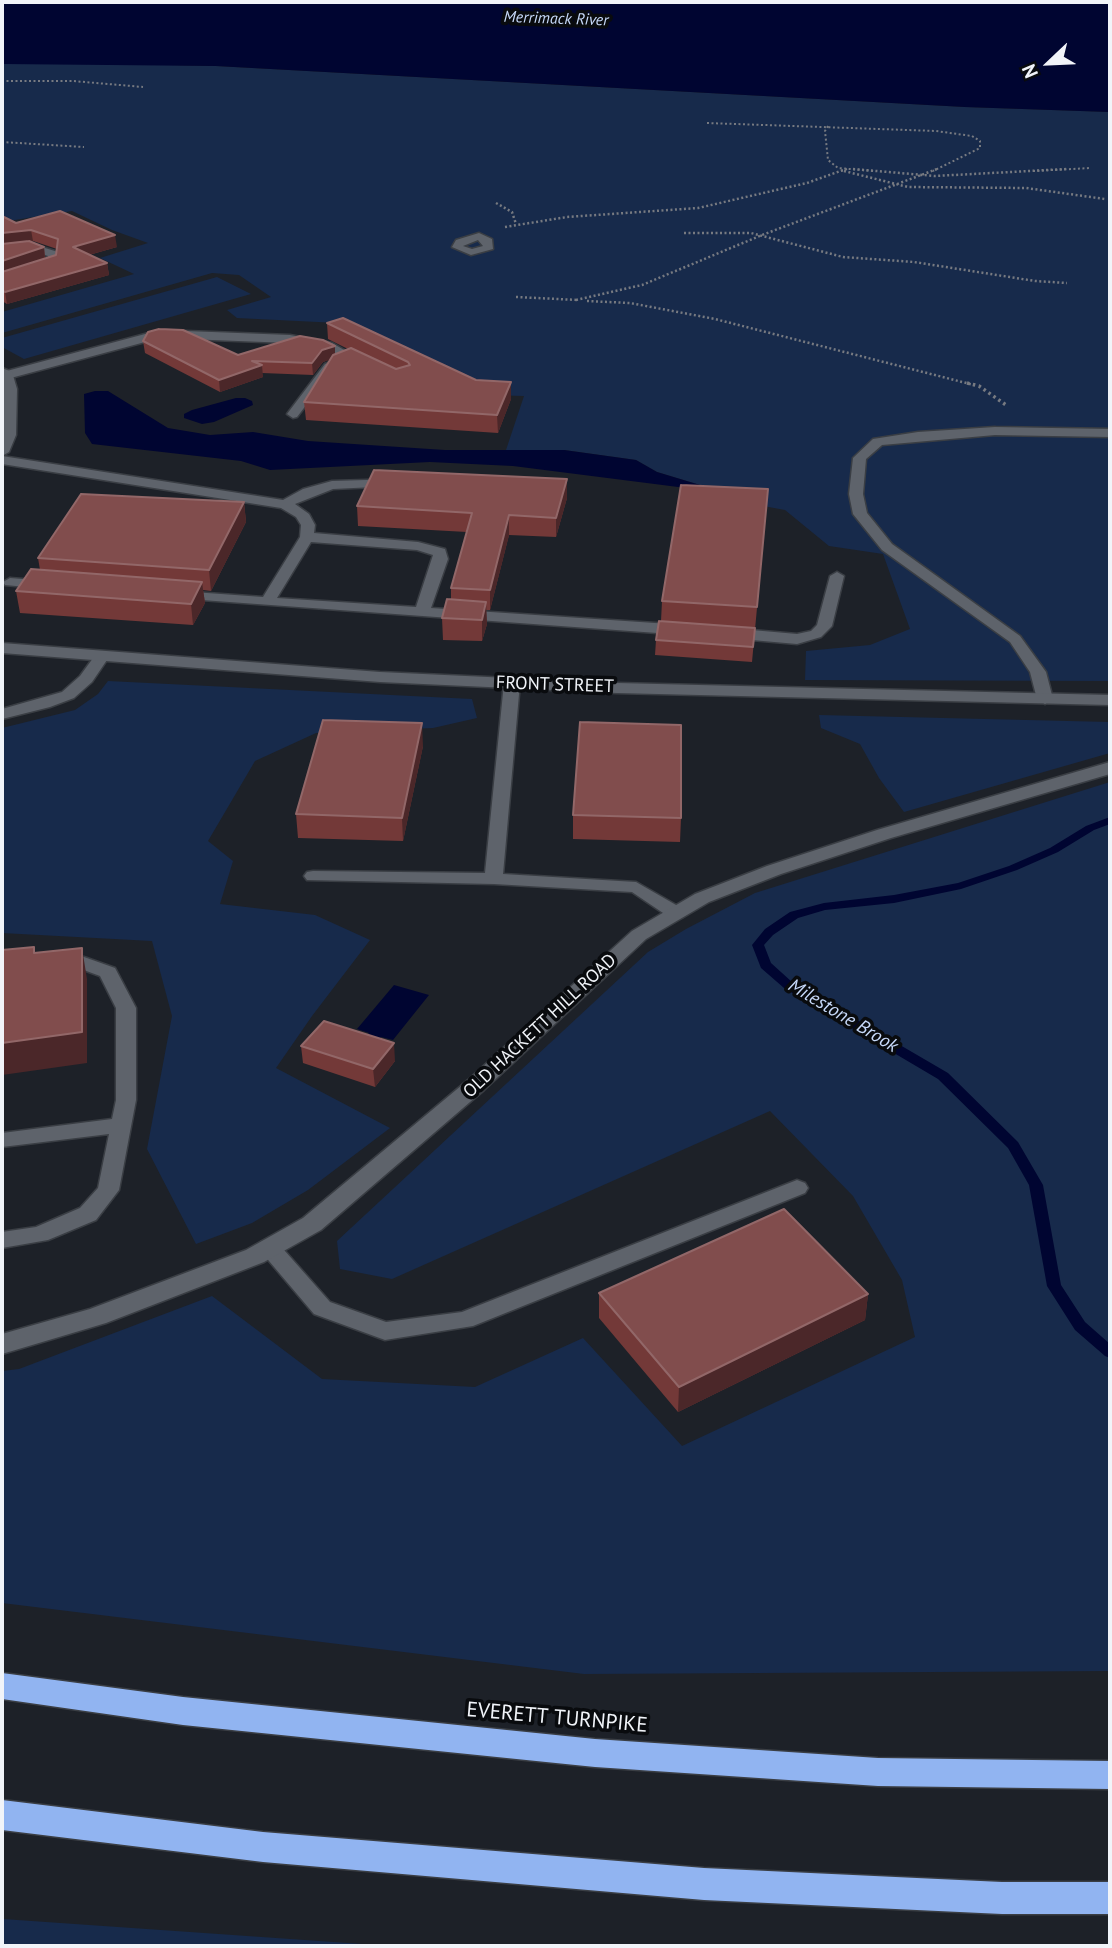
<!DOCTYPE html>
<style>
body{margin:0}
#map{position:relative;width:1112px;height:1948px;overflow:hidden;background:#1d2128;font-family:"PT Sans",sans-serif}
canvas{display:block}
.frame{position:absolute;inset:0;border:4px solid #f1f4f9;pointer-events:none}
.north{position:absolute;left:1014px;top:28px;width:70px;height:70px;-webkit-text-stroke:5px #090b0e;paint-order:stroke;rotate:247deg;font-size:19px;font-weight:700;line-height:28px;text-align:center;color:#f1f4f9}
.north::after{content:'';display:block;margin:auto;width:24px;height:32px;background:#f1f4f9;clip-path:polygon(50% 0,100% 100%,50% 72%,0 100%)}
</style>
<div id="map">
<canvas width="1112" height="1948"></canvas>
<div class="frame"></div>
<div class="north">N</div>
</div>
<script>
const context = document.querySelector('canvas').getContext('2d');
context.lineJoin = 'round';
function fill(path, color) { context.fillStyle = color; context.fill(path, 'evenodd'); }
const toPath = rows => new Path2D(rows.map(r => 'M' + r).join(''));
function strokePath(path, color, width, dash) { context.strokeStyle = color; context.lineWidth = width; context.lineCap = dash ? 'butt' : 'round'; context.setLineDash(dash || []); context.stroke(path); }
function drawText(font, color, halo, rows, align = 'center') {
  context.font = font + ' "PT Sans",sans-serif'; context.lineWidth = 7; context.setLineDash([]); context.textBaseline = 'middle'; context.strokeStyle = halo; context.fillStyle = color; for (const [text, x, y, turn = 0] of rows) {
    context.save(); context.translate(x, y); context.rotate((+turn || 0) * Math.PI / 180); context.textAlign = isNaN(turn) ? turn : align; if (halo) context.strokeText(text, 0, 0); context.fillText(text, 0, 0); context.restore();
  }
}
const green = toPath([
 [83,63,216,66,965,107,1110,112,1110,681,805,680,806,651,870,645,910,629,883,554,829,546,785,510,725,499,700,485,657,472,636,460,564,450,506,450,524,396,487,395,338,323,237,318,227,310,271,297,239,275,212,273,2,333,2,312,134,274,100,258,148,243,112,230,72,211,2,222,2,64],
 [217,277,251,294,24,359,2,347,2,338],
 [108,681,472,699,477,718,433,728,316,733,255,761,208,841,233,861,220,904,315,915,370,940,312,1016,276,1068,390,1128,308,1190,252,1223,196,1244,147,1149,172,1016,152,941,2,933,2,728,75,710,98,694],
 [819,715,1110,722,1110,753,904,812,879,778,860,744,821,728],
 [1110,782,1110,1671,584,1674,2,1603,2,1371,19,1369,212,1296,322,1379,475,1387,583,1338,682,1446,915,1337,902,1280,853,1196,770,1111,392,1279,340,1269,337,1241,648,952,686,929,755,893],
 [2,1919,3,1919,391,1946,2,1946]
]);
const water = toPath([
 [2,2,1110,2,1110,112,965,107,216,66,2,64],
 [95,391,108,391,168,428,210,435,253,432,308,441,445,450,564,450,636,460,657,472,700,485,686,488,513,466,430,462,270,470,241,461,92,444,85,433,84,394],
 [245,398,252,401,253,405,214,422,202,424,184,418,184,414,192,410,236,398],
 [394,985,429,995,393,1040,381,1037,379,1041,366,1037,369,1033,357,1029]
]);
const stream = toPath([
 [1110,817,1110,824,1094,830,1058,852,1017,870,961,889,894,903,825,910,798,918,773,935,764,945,771,963,792,982,948,1073,1018,1142,1043,1185,1061,1285,1085,1322,1110,1344,1110,1358,1105,1356,1075,1330,1047,1286,1029,1185,1008,1148,938,1079,784,988,761,968,752,945,765,929,790,912,824,903,894,895,958,883,1009,866,1050,848,1086,826,1110,817]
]);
const pathFar2 = toPath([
 [2,81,73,81,143,87],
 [707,123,936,131,972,136,980,141,980,148,933,171],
 [828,126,825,131,828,160,838,168,874,171],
 [2,142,84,147],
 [841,171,847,169],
 [1033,171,1091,168]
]);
const pathFar1 = toPath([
 [853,169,935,176,1067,169],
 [844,171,908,187,1026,188,1105,199],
 [496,203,512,212,516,224],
 [505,227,567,217,698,208,807,183,846,169],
 [684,233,751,233,843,257,914,262,1035,281,1067,283],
 [516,297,578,300],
 [576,300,642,285,762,235,937,169],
 [587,301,630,303,715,319,974,385]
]);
const path = toPath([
 [967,383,979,386,1006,405]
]);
const lane = toPath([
 [479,233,492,239,493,249,471,255,452,247,456,240,479,233],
 [478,240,483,246,472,249,463,246,478,240],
 [32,244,58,252,57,265,2,282,2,276,48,261,48,256,31,250,2,254,2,248,32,244],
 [160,330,290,335,332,343,358,358,333,370,297,417,293,418,287,414,325,364,342,358,325,349,290,343,160,338,7,379,2,376,3,372,160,330],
 [995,427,1110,429,1110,437,995,435,882,445,866,459,863,494,867,513,892,544,1020,636,1046,672,1053,699,1045,704,1037,699,1030,672,1010,642,882,550,853,514,849,494,853,458,873,439,918,432,995,427],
 [2,456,283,500,303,489,332,481,400,479,400,485,395,486,333,489,295,504,309,514,315,525,314,533,418,542,445,549,448,559,431,608,685,625,693,630,685,635,174,598,172,595,174,592,179,591,263,597,300,537,301,525,296,517,281,508,2,464,2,456],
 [311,542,417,550,433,555,416,607,277,598,311,542],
 [837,572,844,576,832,626,821,637,797,644,729,638,721,633,729,628,797,634,811,631,817,625,830,576,837,572],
 [10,578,48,581,55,585,48,589,5,585,3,582,10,578],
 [101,652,109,657,92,682,74,698,50,707,2,719,2,709,62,692,80,676,96,654,101,652],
 [512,678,520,683,503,874,636,882,683,909,685,913,683,917,669,917,632,892,494,884,307,880,304,876,307,872,313,871,485,873,504,683,512,678],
 [61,956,84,957,115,968,136,1008,136,1100,119,1190,96,1220,48,1240,2,1248,2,1232,36,1227,80,1208,98,1188,109,1134,2,1147,2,1133,112,1119,116,1100,116,1008,100,976,81,969,54,966,51,962,61,956],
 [797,1180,805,1183,808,1188,805,1193,473,1326,385,1340,314,1314,258,1248,261,1242,269,1240,277,1242,330,1302,386,1322,462,1312,797,1180]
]);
const street = toPath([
 [2,368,12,372,17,389,16,435,9,452,2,456,2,368],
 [1110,762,1110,774,891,838,781,874,709,902,646,939,484,1090,321,1230,264,1262,106,1323,2,1354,2,1334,90,1309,246,1250,303,1218,468,1080,632,931,695,894,767,866,877,830,1110,762]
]);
const secondary = toPath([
 [2,643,380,672,617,683,1110,695,1110,705,617,693,380,682,2,653,2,643]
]);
const highway = toPath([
 [2,1673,183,1697,595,1739,878,1758,1110,1761,1110,1789,878,1786,595,1767,183,1725,2,1699,2,1673],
 [2,1800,263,1832,704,1868,1002,1882,1110,1882,1110,1914,1002,1914,704,1900,263,1862,2,1830,2,1800]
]);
const wall = toPath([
 [2,216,16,223,117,247,89,255,107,263,109,275,7,304,2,301],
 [33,241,57,249,56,255,45,259,44,247,31,242],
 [327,323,476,380,511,382,511,399,498,433,306,420,304,402,331,359,323,362,313,375,262,373,263,377,220,392,145,353,143,341,238,355,335,346,335,354,348,349,328,339],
 [567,479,567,498,556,537,509,535,490,610,486,610,487,624,482,641,443,640,442,618,451,600,451,588,467,532,358,526,357,506],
 [768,489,752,662,655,655,656,640,661,621,662,601],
 [244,502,246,522,211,591,203,590,205,603,193,625,20,613,16,591,40,570,38,558],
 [423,746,403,841,298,838,296,814],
 [573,815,681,818,680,842,573,839],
 [301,1046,395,1061,375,1087,303,1063],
 [599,1293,868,1294,865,1320,678,1412,599,1318]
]);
const shadedWall = toPath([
 [31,230,33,241,2,245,2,233],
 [115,235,117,247,74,259,73,247],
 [44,247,45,259,2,274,2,261],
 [107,263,109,275,7,304,5,292],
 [335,346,335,358,323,362,313,375,312,363,322,350],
 [262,365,263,377,220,392,219,380],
 [511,382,511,399,498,433,497,415],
 [567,479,567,498,556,537,556,518],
 [244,502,246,522,211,591,209,570],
 [509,515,509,535,490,610,490,590],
 [202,582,205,603,193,625,191,604],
 [486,602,487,624,482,641,482,620],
 [422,723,423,746,403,841,402,818],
 [82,948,87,979,87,1063,2,1075,2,1043],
 [394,1043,395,1061,375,1087,373,1069],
 [868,1294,865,1320,678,1412,679,1387]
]);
const building = toPath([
 [60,211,115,235,73,247,107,263,5,292,2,290,2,272,56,255,58,239,31,230,2,233,2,216,16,223,60,211],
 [29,241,44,247,2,261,2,244,29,241],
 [343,318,476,380,511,382,497,415,304,402,333,355,351,348,396,369,410,365,408,362,327,323,343,318],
 [159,329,183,330,238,355,300,336,323,340,335,346,322,350,312,363,252,361,262,365,219,380,143,341,148,332,159,329],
 [374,470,567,479,556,518,509,515,490,590,451,588,472,513,357,506,374,470],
 [681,485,768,489,757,607,662,601,681,485],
 [81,494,244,502,209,570,38,558,81,494],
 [31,569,202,582,191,604,16,591,31,569],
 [447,599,486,602,482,620,442,618,447,599],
 [659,621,755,628,753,647,656,640,659,621],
 [323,720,422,723,402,818,296,814,323,720],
 [580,722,681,725,681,818,573,815,580,722],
 [34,947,34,953,82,948,82,1032,2,1043,2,950,34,947],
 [324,1021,394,1043,373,1069,301,1046,324,1021],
 [784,1209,868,1294,679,1387,599,1293,784,1209]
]);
const farWaternames = [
 ["Merrimack River",556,19,2]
];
const streetNames = [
 ["FRONT STREET",555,685,2],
 ["OLD HACKETT HILL ROAD",540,1026,-43]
];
const waterNames = [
 ["Milestone Brook",843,1016,31]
];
const nearStreetnames = [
 ["EVERETT TURNPIKE",557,1718,5]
];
fill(green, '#172a4b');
fill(water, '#000531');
fill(stream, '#000531');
strokePath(lane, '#3a3e44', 3);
strokePath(street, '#3a3e44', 3);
strokePath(secondary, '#3a3e44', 3);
strokePath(highway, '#3a3e44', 3);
strokePath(pathFar2, '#777a81', 2, [2, 2.5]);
strokePath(pathFar1, '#777a81', 2.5, [2, 2.5]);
strokePath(path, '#777a81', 3.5, [2.5, 3.5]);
fill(lane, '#5e636b');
fill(street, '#5e636b');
fill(secondary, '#5e636b');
fill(highway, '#91b4f1');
fill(wall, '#733938');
fill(shadedWall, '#4b2729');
fill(building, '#814d4d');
strokePath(building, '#926768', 2);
drawText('italic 16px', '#c7d9f9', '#090b0e', farWaternames);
drawText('18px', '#f1f4f9', '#090b0e', streetNames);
drawText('italic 19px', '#c7d9f9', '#090b0e', waterNames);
drawText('21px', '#f1f4f9', '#090b0e', nearStreetnames);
</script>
